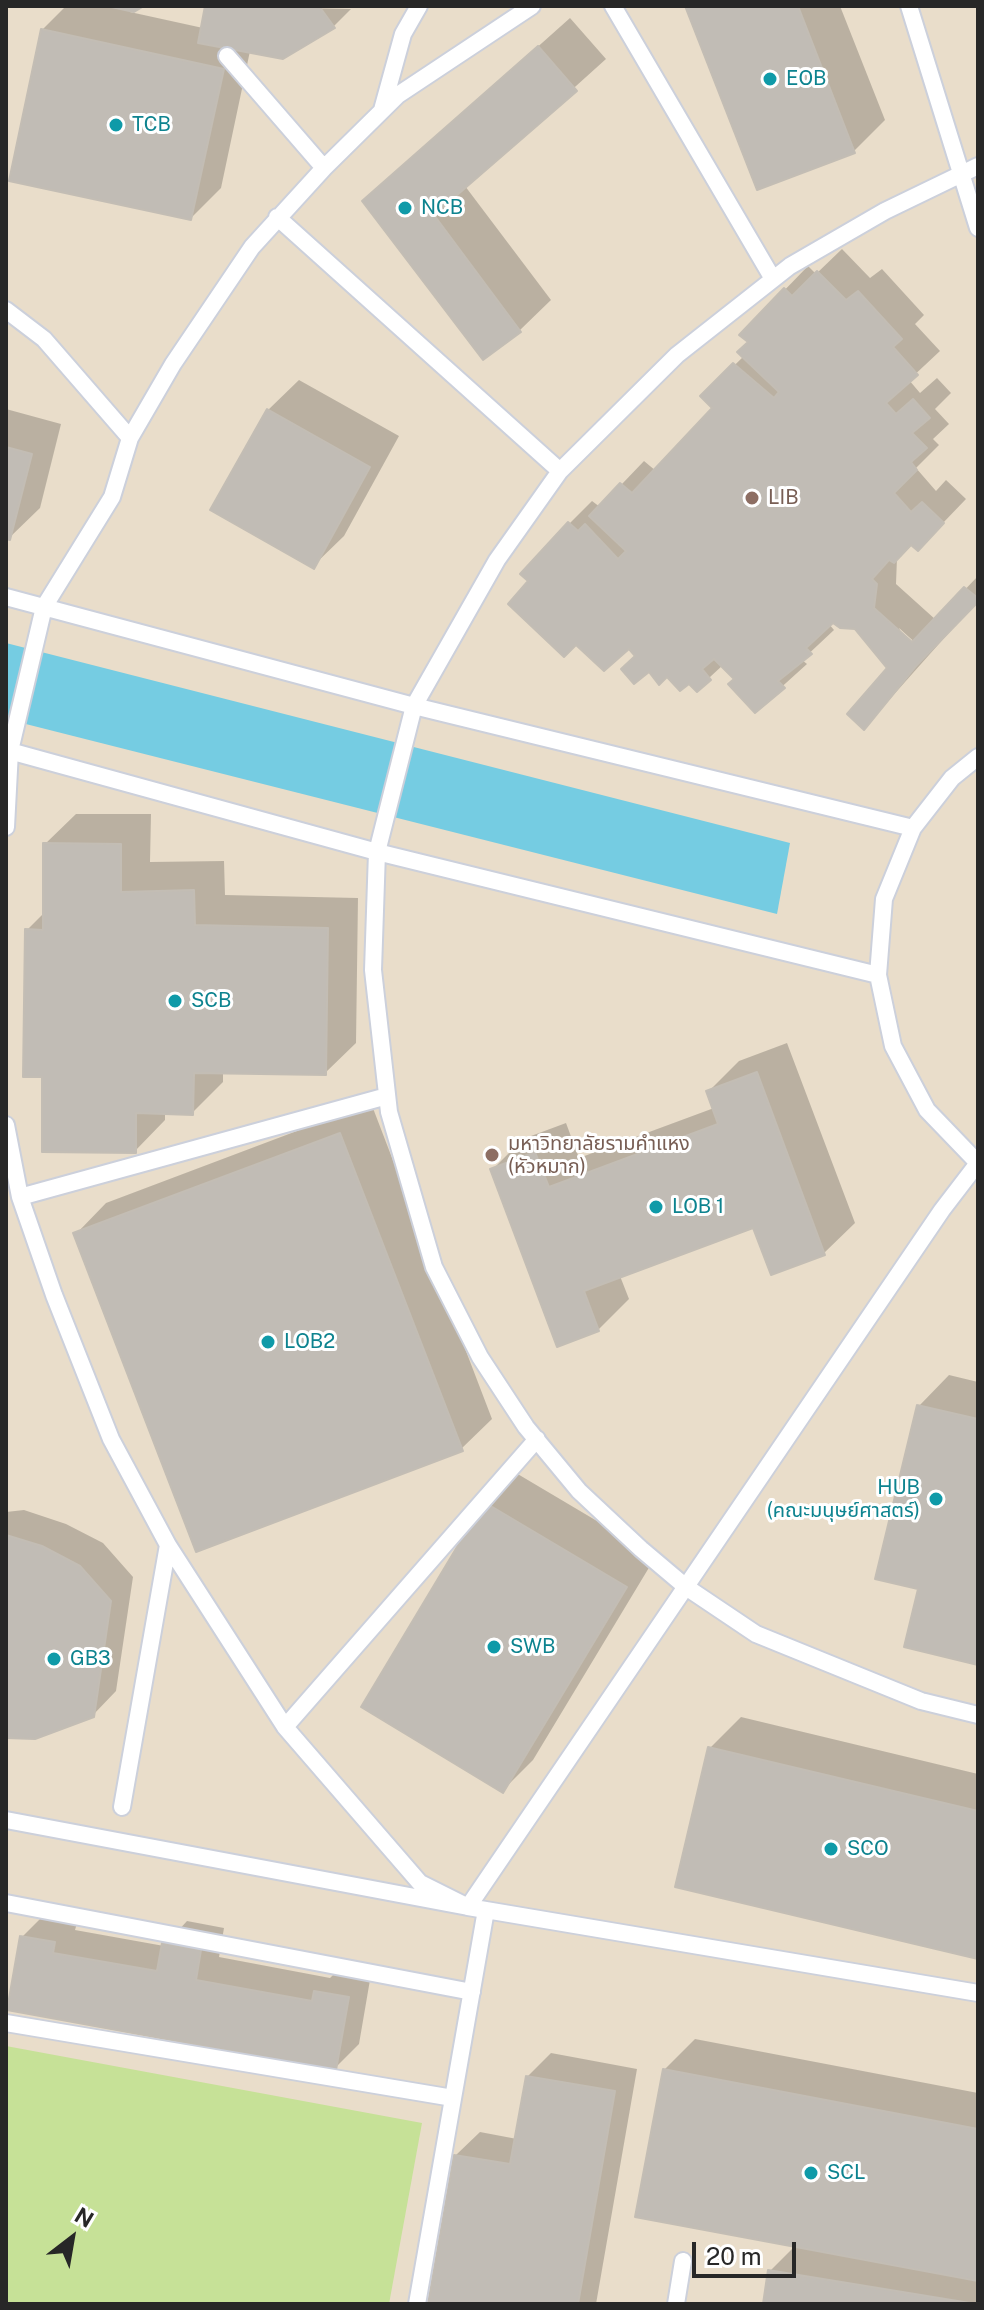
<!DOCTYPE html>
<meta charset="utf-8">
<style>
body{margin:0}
#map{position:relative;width:984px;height:2310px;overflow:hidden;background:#e8e1da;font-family:"Public Sans",sans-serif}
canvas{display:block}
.frame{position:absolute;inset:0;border:8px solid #272727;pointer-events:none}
.north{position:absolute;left:32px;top:2198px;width:80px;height:80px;-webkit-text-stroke:6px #fff;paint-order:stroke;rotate:31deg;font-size:22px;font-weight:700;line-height:32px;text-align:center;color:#272727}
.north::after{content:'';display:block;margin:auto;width:28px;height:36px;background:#272727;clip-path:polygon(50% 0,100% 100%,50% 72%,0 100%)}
.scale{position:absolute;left:692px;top:2242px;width:104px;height:36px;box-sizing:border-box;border:4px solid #272727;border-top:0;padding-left:10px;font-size:24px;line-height:28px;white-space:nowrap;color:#272727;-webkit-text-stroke:6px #fff;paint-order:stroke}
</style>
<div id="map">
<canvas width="984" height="2310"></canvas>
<div class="frame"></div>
<div class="north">N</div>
<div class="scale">20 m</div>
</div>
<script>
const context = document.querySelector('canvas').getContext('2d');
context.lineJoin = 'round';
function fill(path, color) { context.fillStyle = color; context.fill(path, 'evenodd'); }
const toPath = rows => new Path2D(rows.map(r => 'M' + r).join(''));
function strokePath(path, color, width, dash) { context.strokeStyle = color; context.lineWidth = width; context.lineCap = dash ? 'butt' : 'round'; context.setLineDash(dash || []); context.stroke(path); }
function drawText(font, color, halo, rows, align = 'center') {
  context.font = font + ' "Public Sans","Noto Sans Thai",sans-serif'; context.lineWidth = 6; context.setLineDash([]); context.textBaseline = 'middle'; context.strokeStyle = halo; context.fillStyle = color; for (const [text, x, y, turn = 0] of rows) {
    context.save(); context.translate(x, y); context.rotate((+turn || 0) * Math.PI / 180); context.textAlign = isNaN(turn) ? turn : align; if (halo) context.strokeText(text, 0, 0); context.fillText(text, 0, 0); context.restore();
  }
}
const education = toPath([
 [6,6,978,6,978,2304,6,2304]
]);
const pitch = toPath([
 [6,2046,422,2123,389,2304,6,2304]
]);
const water = toPath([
 [6,643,790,843,777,914,6,719]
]);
const shadow = toPath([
 [66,6,140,6,130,12,203,28,207,6,351,9,333,27,250,51,221,188,191,218,42,30],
 [687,6,840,6,885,120,854,151],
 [570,18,606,59,465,186,551,300,520,330,483,358,365,201],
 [842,249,870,278,882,269,924,315,915,324,940,351,909,380,920,393,937,378,951,393,935,409,949,424,933,439,939,445,916,468,936,491,946,480,966,499,918,549,912,543,897,558,896,584,936,620,978,576,978,600,864,728,890,668,856,627,833,621,829,624,834,630,802,660,807,664,755,711,736,678,723,665,697,689,689,681,649,669,629,646,531,581,569,524,592,501,600,507,644,461,656,471,715,408,703,396,744,356,750,341,742,334,808,266,816,274],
 [899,628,920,647,903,637],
 [299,380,399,436,344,536,313,566,268,410],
 [6,409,61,424,40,508,9,538,6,537],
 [76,814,151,814,150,862,224,861,225,895,358,898,356,1043,325,1073,223,1071,223,1082,192,1113,165,1112,165,1120,135,1151,44,1075,27,930,45,912,45,844],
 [787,1043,855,1223,824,1253,754,1225,620,1276,629,1299,598,1330,492,1170,523,1139,566,1123,579,1158,714,1108,708,1092,739,1061],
 [371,1103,492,1419,461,1449,76,1234,106,1203],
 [949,1375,978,1382,978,1663,919,1406],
 [516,1473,656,1556,533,1760,503,1790,486,1503],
 [24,1510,66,1524,103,1543,133,1577,116,1691,93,1715,6,1734,6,1512],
 [741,1717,978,1774,978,1957,710,1748],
 [45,1914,78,1920,75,1930,164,1946,187,1921,224,1928,219,1957,330,1978,339,1969,371,1974,359,2044,335,2068,10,2008,22,1937],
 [695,2039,978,2093,978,2304,765,2304,770,2271,796,2245,664,2070],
 [551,2053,637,2069,596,2304,430,2304,456,2155,480,2132,517,2139,528,2076]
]);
const building = toPath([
 [107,6,144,6,134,12,107,6],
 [205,6,319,6,335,28,283,59,198,43,205,6],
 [685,6,798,6,855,153,757,190,685,6],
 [41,29,224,69,191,220,9,181,41,29],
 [538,46,577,91,434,215,521,332,483,360,362,201,538,46],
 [817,271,846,300,858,291,902,339,893,347,918,375,886,403,896,414,913,399,930,418,912,433,927,448,911,462,917,470,894,493,911,512,922,502,944,523,918,551,911,545,894,563,889,560,872,579,877,584,874,608,912,642,964,587,978,598,978,602,916,666,864,730,847,714,887,668,855,629,840,628,833,623,806,648,812,654,778,681,785,688,755,713,728,684,734,679,714,659,702,669,711,680,697,692,689,684,680,691,667,677,659,685,649,672,634,684,621,669,635,656,629,649,604,671,576,645,564,657,508,604,528,581,520,574,568,522,578,531,585,524,618,559,626,551,589,516,620,483,632,493,712,408,700,396,733,363,774,398,779,392,737,352,748,342,739,335,784,288,792,296,817,271],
 [267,409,370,467,314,569,210,510,267,409],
 [6,447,32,454,10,540,6,539,6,447],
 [43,843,121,844,121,892,194,890,195,925,328,928,326,1075,194,1073,193,1115,136,1113,136,1153,42,1152,42,1077,23,1077,25,929,43,930,43,843],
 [757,1072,825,1255,771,1275,753,1228,584,1291,599,1331,557,1347,490,1169,535,1152,549,1187,718,1124,706,1091,757,1072],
 [340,1133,463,1451,196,1552,73,1233,340,1133],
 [917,1405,978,1419,978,1665,904,1647,918,1589,875,1579,917,1405],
 [484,1502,627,1587,503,1793,361,1707,484,1502],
 [6,1535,42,1546,80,1566,111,1601,94,1717,35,1739,6,1738,6,1535],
 [708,1747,978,1811,978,1959,675,1887,708,1747],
 [20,1936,55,1942,53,1953,157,1971,162,1943,201,1950,196,1980,312,2001,314,1991,349,1997,336,2070,7,2010,20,1936],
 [663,2069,978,2129,978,2281,635,2217,663,2069],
 [526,2076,615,2091,578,2304,428,2304,454,2155,510,2164,526,2076],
 [768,2270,976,2304,763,2304,768,2270]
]);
const service = toPath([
 [613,6,773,279],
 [909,6,978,228],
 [227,56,324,168],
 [382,110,403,34,419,6],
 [978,166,885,211,790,266,677,355,560,471,497,560,414,706,377,852,373,970,389,1112,434,1267,480,1357,526,1427,579,1491,641,1549,686,1587,756,1634,921,1701,978,1715],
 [277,217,560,471],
 [6,310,44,339,130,438],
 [6,597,414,706,913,828],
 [6,750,377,852,878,975],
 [6,827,10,751,44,607,112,497,130,438,173,364,252,247,324,168,398,95,532,6],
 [6,1125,20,1197,54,1295,111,1439,168,1545,285,1727,420,1883,468,1907,978,1993],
 [20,1197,387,1096],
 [285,1727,537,1439],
 [122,1807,168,1545],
 [6,1820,468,1907,942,1210,978,1163,927,1110,893,1046,878,975,884,899,913,828,952,778,978,757],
 [6,1903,472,1992],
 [6,2023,453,2098],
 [417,2304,486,1910],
 [676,2304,683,2261]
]);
const markers = [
 [770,79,8,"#0f9aa8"],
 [116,125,8,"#0f9aa8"],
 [405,208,8,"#0f9aa8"],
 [752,498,8,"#8d6e63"],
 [175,1001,8,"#0f9aa8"],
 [492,1155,8,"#8d6e63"],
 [656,1207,8,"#0f9aa8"],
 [268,1342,8,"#0f9aa8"],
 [936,1499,8,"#0f9aa8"],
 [494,1647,8,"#0f9aa8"],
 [54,1659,8,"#0f9aa8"],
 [831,1849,8,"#0f9aa8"],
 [811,2173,8,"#0f9aa8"]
];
const cultureNames = [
 ["EOB",786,79],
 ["TCB",132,125],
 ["NCB",421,208],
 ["SCB",191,1001],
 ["LOB 1",672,1207],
 ["LOB2",284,1342],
 ["HUB",920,1488,"right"],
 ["(คณะมนุษย์ศาสตร์)",920,1511,"right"],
 ["SWB",510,1647],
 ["GB3",70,1659],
 ["SCO",847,1849],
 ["SCL",827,2173]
];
const educationNames = [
 ["LIB",768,498],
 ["มหาวิทยาลัยรามคำแหง",508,1144],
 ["(หัวหมาก)",508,1167]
];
fill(education, '#e9ddca');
fill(pitch, '#c6e197');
fill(water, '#75cce2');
fill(shadow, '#0003');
fill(building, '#c1bcb5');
strokePath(building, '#c3bdb4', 2);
strokePath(service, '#ccd0db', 20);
strokePath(service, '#fff', 16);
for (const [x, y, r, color] of markers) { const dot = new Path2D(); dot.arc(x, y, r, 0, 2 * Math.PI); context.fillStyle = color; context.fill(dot); strokePath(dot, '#fff', 3); }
drawText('20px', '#0d838f', '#fff', cultureNames, 'left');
drawText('20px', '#785e54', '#fff', educationNames, 'left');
</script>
